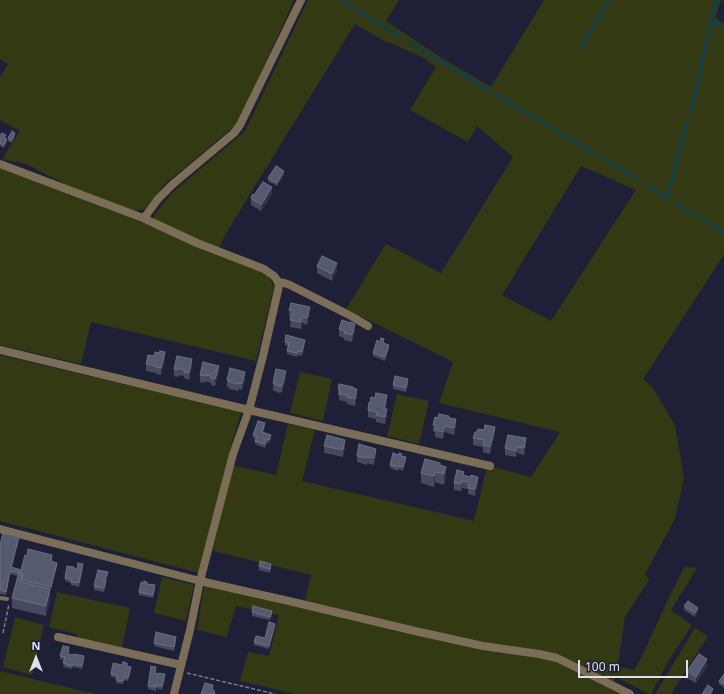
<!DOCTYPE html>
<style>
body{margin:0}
#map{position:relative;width:724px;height:694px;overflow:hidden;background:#1e2037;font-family:"Noto Sans",sans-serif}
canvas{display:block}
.north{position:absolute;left:16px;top:638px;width:40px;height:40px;-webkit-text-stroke:3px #1e2037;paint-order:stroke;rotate:0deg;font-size:11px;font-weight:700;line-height:16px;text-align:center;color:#dfe1f1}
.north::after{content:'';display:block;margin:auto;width:14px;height:18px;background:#dfe1f1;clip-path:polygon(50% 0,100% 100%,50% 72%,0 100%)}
.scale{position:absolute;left:578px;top:660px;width:110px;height:18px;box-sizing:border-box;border:2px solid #dfe1f1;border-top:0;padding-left:5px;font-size:12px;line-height:14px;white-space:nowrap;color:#dfe1f1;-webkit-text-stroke:3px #1e2037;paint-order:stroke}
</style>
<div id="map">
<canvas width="724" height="694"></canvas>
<div class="north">N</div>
<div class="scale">100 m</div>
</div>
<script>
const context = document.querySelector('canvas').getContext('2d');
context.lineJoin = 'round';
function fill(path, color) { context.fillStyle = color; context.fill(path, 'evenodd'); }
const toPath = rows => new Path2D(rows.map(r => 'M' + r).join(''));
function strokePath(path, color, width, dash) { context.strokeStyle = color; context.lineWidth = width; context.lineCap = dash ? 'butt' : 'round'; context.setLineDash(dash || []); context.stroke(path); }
const green = toPath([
 [0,0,294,0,281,29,237,124,165,184,145,209,135,211,92,196,65,184,26,164,2,159,20,131,0,120,0,78,8,64,0,59],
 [308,0,399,0,386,21,442,58,491,87,544,0,721,0,715,17,724,24,724,255,643,379,653,388,675,425,684,478,675,519,645,574,649,580,625,617,618,664,620,667,634,670,642,656,672,591,685,566,697,568,671,610,692,625,670,658,651,694,649,694,616,677,611,689,622,694,296,694,240,681,248,652,269,656,279,615,236,606,227,637,197,630,204,586,301,608,428,633,305,601,311,575,213,551,232,465,276,475,288,424,315,430,302,481,474,521,486,471,493,467,531,477,560,432,439,403,453,362,346,309,386,244,441,273,513,157,477,126,468,142,410,110,436,67,422,57,381,39,355,24,234,220,218,249,155,222,154,215,173,192,245,131],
 [581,166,636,190,551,321,502,295],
 [0,167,131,218,267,274,271,280,274,287,256,361,91,322,81,364,0,345],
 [0,355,241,412,227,460,199,573,0,521],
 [300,372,332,379,323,421,290,413],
 [397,394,429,401,419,444,387,436],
 [162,577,194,585,186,621,154,613],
 [57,592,130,608,122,648,78,638,76,634,49,627],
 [15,617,44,625,32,675,3,667],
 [695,628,708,636,671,694,655,694],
 [0,671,83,691,97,694,0,694]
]);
const stream = toPath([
 [341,0,401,38],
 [711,21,721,26],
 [409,42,489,90],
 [581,48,609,0],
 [495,94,595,154],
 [691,112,716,0],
 [602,158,639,180],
 [647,186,667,198,688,121],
 [675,203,700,218],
 [705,221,724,232]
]);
const path = toPath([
 [3,633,9,604],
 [187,673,275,694]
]);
const service = toPath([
 [0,598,7,599]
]);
const minor = toPath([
 [0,164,143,218,147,214,158,199,173,184,234,133,240,125,301,0],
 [143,218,197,243,264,269,274,276,277,280,279,286,263,356,249,410,233,454,200,581,190,630,174,694],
 [278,282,284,283,290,285,351,316,368,326],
 [0,350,249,410,490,466],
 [0,529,200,581,293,602,415,631,483,646,539,654,557,658,630,694],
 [58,637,181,665]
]);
const wall = toPath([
 [0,136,6,138,7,142,4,148,0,146],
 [15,136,12,143,8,141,8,138],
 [284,175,277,186,268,181,268,178],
 [272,194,261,211,251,205,251,198,254,195],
 [317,266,337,270,332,281,317,273],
 [289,310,310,314,307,325,302,323,301,329,290,327,291,317,289,317],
 [348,322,355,331,352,342,344,340,344,338,339,336,339,329],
 [285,342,305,343,302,356,298,355,297,357,287,354,288,346,285,345],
 [384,343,389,348,385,361,373,356,373,353],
 [154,356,165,359,161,375,156,374,156,373,146,371,146,364],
 [192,366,189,380,184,378,184,376,179,375,178,377,174,376,174,369],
 [219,372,215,386,211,385,211,383,205,381,205,383,200,382,200,375],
 [286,378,282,392,278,393,273,390,273,383],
 [245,379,242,390,239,389,238,391,229,389,229,387,227,387,227,380],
 [408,383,406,392,393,389,393,385],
 [338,388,353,388,357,396,355,406,347,404,347,402,339,400,339,396,338,395],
 [387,402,385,409,387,416,385,424,376,422,376,419,368,417,368,410,370,403],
 [438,418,449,418,456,426,454,435,445,432,443,439,435,437,435,432,433,432,433,425],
 [265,426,263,433,271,438,269,443,267,442,265,448,255,444,256,439,253,438,253,435],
 [477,432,495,434,490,454,483,452,483,447,473,445,473,438],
 [526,445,524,455,517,453,516,457,505,455,505,448],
 [324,446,345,447,343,457,324,453],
 [357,456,376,456,374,465,367,463,367,465,357,462],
 [402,456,406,461,403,471,399,469,398,471,390,468,390,465],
 [440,465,446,477,444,485,435,482,434,487,421,483,421,473],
 [464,475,478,484,475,496,468,494,468,489,462,488,461,491,454,490,454,483],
 [19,540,12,567,21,570,52,558,51,562,57,566,51,590,50,590,50,599,46,616,12,608,12,598,18,576,10,574,6,595,0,594,0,546],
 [259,566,271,568,270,573,259,570],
 [83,567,79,587,71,585,71,583,65,581,65,578,74,569,77,569],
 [108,575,106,580,106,583,104,592,94,590,94,586],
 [147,584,155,589,153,598,139,595,139,592],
 [684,606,698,611,695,617,684,610],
 [252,612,272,614,270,620,252,616],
 [275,627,269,649,254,645,254,642,265,638],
 [176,640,174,651,154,646,154,643],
 [69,651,68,654,84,659,82,669,73,667,72,669,63,667,64,660,60,659,60,656],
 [127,666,131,670,128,681,124,680,123,684,116,683,117,678,111,677,111,674],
 [707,666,696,683,687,678,687,671],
 [156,671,155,674,165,678,162,690,156,688,156,691,148,689,148,686],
 [724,674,724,688,719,684,719,681]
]);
const shadedWall = toPath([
 [15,133,15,136,12,143,12,140],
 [7,139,7,142,4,148,4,145],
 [284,171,284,175,277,186,277,183],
 [272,187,272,194,261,211,261,205],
 [337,263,337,270,332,281,332,274],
 [310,307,310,314,307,325,307,318],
 [302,317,302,323,301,329,301,322],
 [355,324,355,331,352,342,352,335],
 [305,340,305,343,302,356,302,352],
 [389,345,389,348,385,361,385,357],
 [165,352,165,359,161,375,161,368],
 [192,359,192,366,189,380,189,373],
 [219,366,219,372,215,386,215,379],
 [286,371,286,378,282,392,282,386],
 [245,372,245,379,242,390,242,384],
 [357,389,357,396,355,406,355,399],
 [387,395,387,402,384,416,384,409],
 [387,409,387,416,385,424,385,417],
 [456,419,456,426,454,435,454,428],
 [445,426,445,432,443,439,443,432],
 [495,427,495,434,490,454,490,447],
 [526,438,526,445,524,455,524,448],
 [345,440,345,447,343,457,343,450],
 [517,447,517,453,516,457,516,451],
 [376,449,376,456,374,465,374,458],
 [406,457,406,461,403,471,403,467],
 [446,467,446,477,444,485,444,474],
 [435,472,435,482,434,487,434,476],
 [478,477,478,484,475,496,475,489],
 [462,481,462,488,461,491,461,484],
 [19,537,19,540,11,571,11,567],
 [57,563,57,566,51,590,51,587],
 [83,564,83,567,79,587,79,583],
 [10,571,10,574,6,595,6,592],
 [108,572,108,575,106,580,106,583,104,592,105,580],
 [50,589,50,599,46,616,46,606],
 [698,608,698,611,695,617,695,613],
 [275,624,275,627,269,649,269,646],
 [707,659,707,666,696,683,696,677],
 [131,667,131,670,128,681,128,678],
 [713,689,713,692,712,694,710,694]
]);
const building = toPath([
 [12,131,15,133,12,140,8,138,12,131],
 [2,133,6,135,4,138,7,139,4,145,0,143,0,136,2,133],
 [276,166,284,171,277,183,268,178,276,166],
 [263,182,272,187,261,205,251,198,253,194,254,195,263,182],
 [322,256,337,263,332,274,317,266,322,256],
 [291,303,310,307,307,318,302,317,301,322,290,320,292,314,293,314,294,311,289,310,291,303],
 [342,320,348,322,350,323,350,322,355,324,352,335,344,333,345,331,339,329,342,320],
 [286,335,305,340,302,352,298,351,297,353,287,351,289,343,285,342,286,335],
 [381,338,384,339,383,343,389,345,385,357,373,353,377,340,380,342,381,338],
 [160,351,165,352,161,368,156,367,156,366,146,364,148,355,154,356,155,352,159,353,160,351],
 [177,356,192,359,189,373,184,372,185,370,179,368,178,370,174,369,177,356],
 [203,362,219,366,215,379,211,378,211,376,205,375,205,376,200,375,203,362],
 [230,368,245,372,242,384,239,383,238,384,229,382,230,381,227,380,230,368],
 [276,369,286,371,282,386,278,386,273,383,276,369],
 [395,376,408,379,406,388,393,385,395,376],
 [339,384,353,387,353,388,357,389,355,399,347,397,347,395,339,394,340,389,338,388,339,384],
 [376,393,387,395,384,409,387,409,385,417,376,415,377,412,368,410,369,402,370,403,371,397,375,398,376,393],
 [439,414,449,416,449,418,456,419,454,428,445,426,443,432,435,430,436,425,433,425,435,417,438,418,439,414],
 [258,421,265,423,262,432,271,435,269,440,267,439,265,444,255,441,257,436,253,435,258,421],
 [485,425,495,427,490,447,483,445,484,440,473,438,475,432,477,432,478,429,484,430,485,425],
 [327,435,345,440,343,450,324,446,327,435],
 [508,435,526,438,524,448,517,447,516,451,505,448,508,435],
 [359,444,376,449,374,458,367,457,367,458,357,456,359,444],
 [393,453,398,455,399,453,402,454,401,456,406,457,403,467,399,466,398,467,390,465,393,453],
 [425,459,440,463,440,465,446,467,444,474,435,472,434,476,421,473,425,459],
 [457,470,464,472,463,475,470,477,471,475,478,477,475,489,468,488,469,482,462,481,461,484,454,483,457,470],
 [3,533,19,537,11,567,21,570,25,555,27,556,28,549,52,555,51,561,57,563,51,587,22,580,22,573,10,571,6,592,0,590,0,546,3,533],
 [260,561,271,564,270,569,259,566,260,561],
 [78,563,83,564,79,583,71,582,71,579,65,578,67,566,74,567,74,569,77,569,78,563],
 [98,570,108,572,105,580,106,580,104,588,94,586,98,570],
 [19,572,22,573,21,582,50,589,46,606,12,598,19,572],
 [144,581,147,582,147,584,155,585,153,595,139,592,141,582,144,583,144,581],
 [688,601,698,608,695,613,684,606,688,601],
 [253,606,272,611,270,617,252,612,253,606],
 [269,622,275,624,269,646,254,642,256,636,265,638,269,622],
 [156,632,176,637,174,647,154,643,156,632],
 [63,646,69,647,68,654,74,655,74,654,84,656,82,666,73,664,72,666,63,663,65,657,60,656,63,646],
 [699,654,707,659,696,677,687,671,699,654],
 [123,662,127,663,127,666,131,667,128,678,124,677,123,681,116,680,117,675,111,674,113,663,122,665,123,662],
 [151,666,156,667,155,673,158,674,158,673,165,674,162,686,156,685,156,687,148,686,151,666],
 [724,674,724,684,719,681,724,674],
 [205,683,213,685,212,689,214,690,214,691,215,694,201,694,205,683],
 [708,685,713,689,710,694,702,694,708,685]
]);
fill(green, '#323913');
strokePath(stream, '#024266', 2);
strokePath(path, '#797b8f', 1.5, [4, 2]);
strokePath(service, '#7c6d57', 4);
strokePath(minor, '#7c6d57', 8);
fill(wall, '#464961');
fill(shadedWall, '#2f324a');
fill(building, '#565a70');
strokePath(building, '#6c6f84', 1);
</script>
